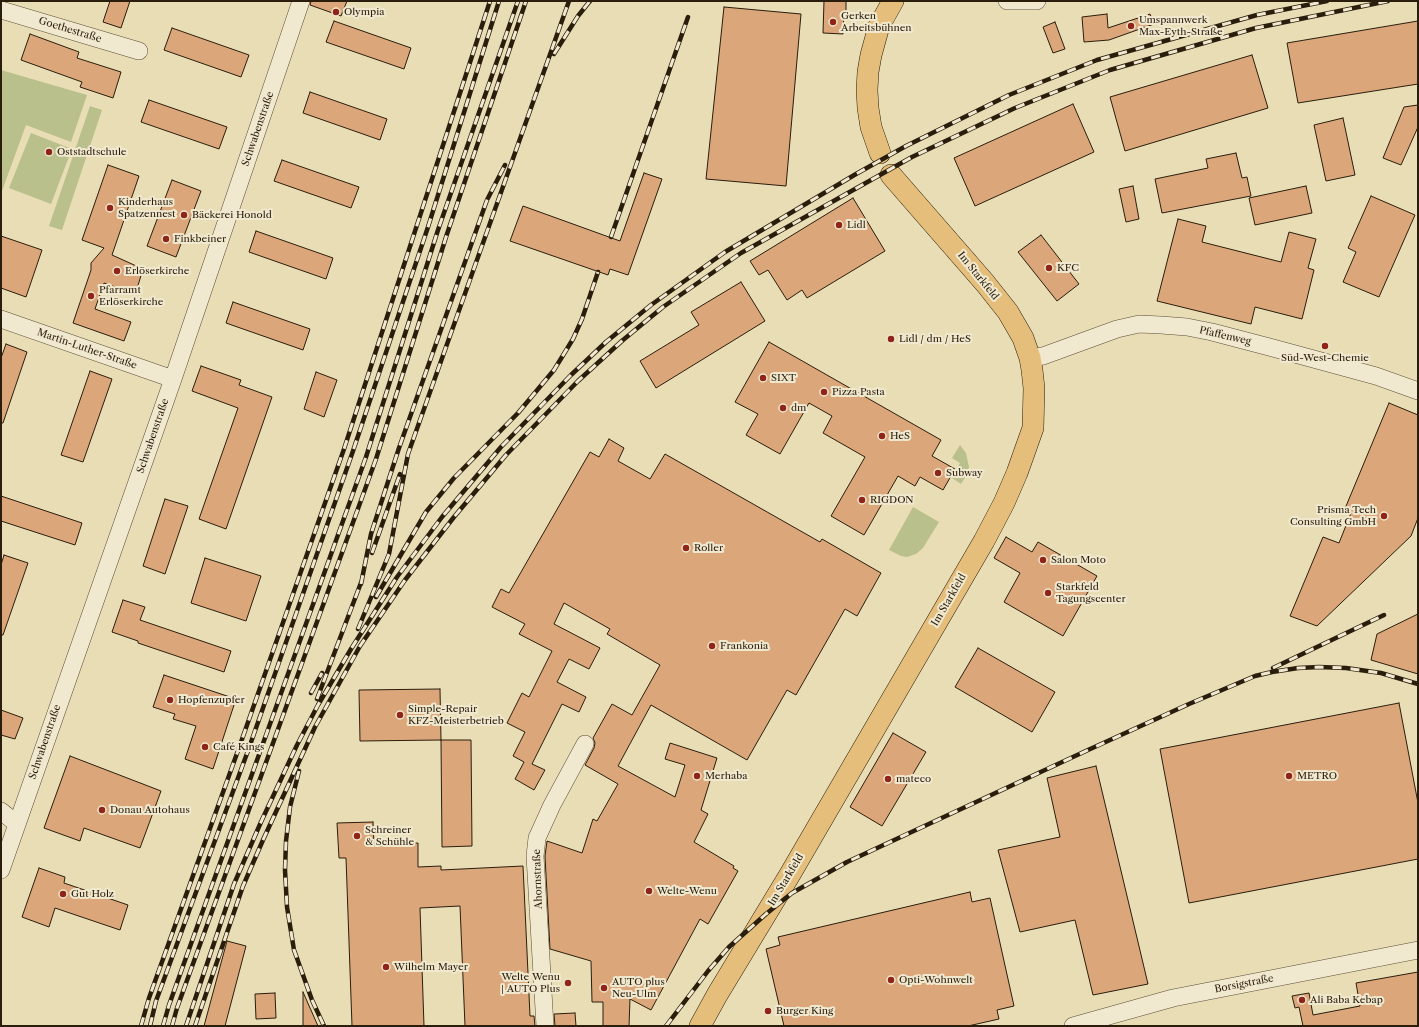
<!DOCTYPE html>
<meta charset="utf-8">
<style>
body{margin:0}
#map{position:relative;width:1419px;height:1027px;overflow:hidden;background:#e9ddb5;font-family:"Libre Caslon Text",serif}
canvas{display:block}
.frame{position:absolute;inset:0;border:2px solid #2a1d0c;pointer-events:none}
</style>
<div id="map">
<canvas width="1419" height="1027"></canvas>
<div class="frame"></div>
</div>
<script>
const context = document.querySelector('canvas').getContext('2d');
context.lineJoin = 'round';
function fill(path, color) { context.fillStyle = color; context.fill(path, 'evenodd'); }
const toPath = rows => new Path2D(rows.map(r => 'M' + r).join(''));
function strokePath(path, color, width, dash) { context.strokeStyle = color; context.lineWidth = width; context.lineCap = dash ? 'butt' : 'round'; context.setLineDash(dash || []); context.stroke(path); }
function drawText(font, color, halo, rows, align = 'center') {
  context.font = font + ' "Libre Caslon Text",serif'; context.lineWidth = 4; context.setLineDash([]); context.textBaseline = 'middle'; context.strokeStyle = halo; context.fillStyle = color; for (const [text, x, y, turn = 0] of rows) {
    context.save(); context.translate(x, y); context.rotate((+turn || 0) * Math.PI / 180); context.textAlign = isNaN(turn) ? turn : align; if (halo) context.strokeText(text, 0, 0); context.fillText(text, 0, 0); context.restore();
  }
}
const green = toPath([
 [1,70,87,95,71,142,26,125,2,191,1,191],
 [90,106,102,110,62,230,49,226],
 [31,133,72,149,51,204,9,188],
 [960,445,966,453,969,467,966,476,961,484,952,478,960,463,952,458],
 [913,507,939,522,923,548,916,554,907,557,901,556,889,550]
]);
const building = toPath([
 [110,1,130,1,121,28,103,22,110,1],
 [311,1,347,1,341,16,310,5,311,1],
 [824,1,846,1,846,11,844,11,843,34,823,33,824,1],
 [724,7,801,14,786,186,706,179,724,7],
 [1107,14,1108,28,1150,14,1154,24,1109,40,1084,42,1082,17,1107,14],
 [334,21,411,48,404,69,326,42,334,21],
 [1418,21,1418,84,1298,103,1287,43,1418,21],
 [1055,22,1065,49,1053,53,1043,27,1055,22],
 [172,28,249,55,241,77,164,50,172,28],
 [30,34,79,52,77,58,121,72,113,98,80,87,82,82,21,60,30,34],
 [1252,55,1268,108,1125,151,1110,97,1252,55],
 [310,92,387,119,380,140,303,113,310,92],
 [149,100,227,127,219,149,141,122,149,100],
 [1073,104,1094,152,975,206,954,158,1073,104],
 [1418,105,1418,127,1401,165,1383,158,1404,107,1418,105],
 [1343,118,1355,175,1326,181,1314,125,1343,118],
 [1236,153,1242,178,1247,177,1251,196,1162,213,1155,179,1208,168,1206,159,1236,153],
 [282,160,359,187,351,208,274,181,282,160],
 [108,165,139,176,112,255,143,269,136,292,127,288,126,291,104,283,95,309,131,322,124,341,73,323,91,270,91,263,104,248,82,240,108,165],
 [644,173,662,179,628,275,610,269,608,275,510,241,523,206,620,241,644,173],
 [172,180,201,191,176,257,147,246,172,180],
 [1133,186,1139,219,1126,222,1119,189,1133,186],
 [1306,186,1312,213,1255,225,1249,198,1306,186],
 [1371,196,1415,215,1379,297,1343,282,1356,252,1348,248,1371,196],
 [853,198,885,251,807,298,802,290,787,300,768,270,759,275,750,261,853,198],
 [1178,219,1206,226,1202,242,1281,262,1289,232,1316,239,1308,268,1314,270,1302,319,1255,307,1251,324,1157,301,1178,219],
 [256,231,333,258,326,279,249,252,256,231],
 [1041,235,1079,284,1057,301,1018,252,1041,235],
 [1,236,42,250,26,297,1,288,1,236],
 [741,282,765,321,656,388,640,361,699,325,691,312,741,282],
 [233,302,310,329,303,350,226,323,233,302],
 [769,342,941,440,932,456,955,469,943,490,920,477,915,486,898,476,864,535,831,516,865,457,823,433,832,416,809,403,780,454,746,435,758,414,735,402,769,342],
 [6,344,27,352,3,423,1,423,1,358,6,344],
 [201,366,241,380,239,385,272,397,226,529,199,519,238,408,192,391,201,366],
 [90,371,112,379,83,462,61,455,90,371],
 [316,372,337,380,324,417,304,409,316,372],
 [1389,403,1418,415,1418,518,1411,536,1317,626,1290,616,1323,537,1339,543,1351,513,1344,511,1389,403],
 [609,439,624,448,618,461,650,479,665,454,820,542,822,539,881,573,857,616,845,609,796,695,787,690,747,760,651,705,618,766,675,797,685,765,665,759,670,743,717,758,701,810,708,814,694,842,734,866,733,868,738,871,708,924,700,919,651,1010,630,999,629,1026,603,1026,603,1002,592,1002,591,961,550,949,545,856,547,841,582,853,593,819,597,821,618,784,585,765,594,748,595,743,593,738,612,704,632,715,660,665,607,634,610,629,564,603,554,624,600,648,589,669,569,659,557,682,586,697,579,712,562,704,532,764,545,770,534,790,515,779,524,762,513,756,525,732,507,723,522,693,529,697,552,651,519,634,525,624,492,607,501,589,509,593,590,452,599,457,609,439],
 [1,496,82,523,75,545,1,521,1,496],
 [165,499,188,506,165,574,143,566,165,499],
 [1006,537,1032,552,1038,542,1097,576,1063,636,1004,602,1020,573,994,558,1006,537],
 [4,555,28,563,3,635,1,635,1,565,4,555],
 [205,558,261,576,246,621,191,603,205,558],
 [123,600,145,607,140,620,231,651,224,672,138,643,138,641,112,632,123,600],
 [1418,614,1418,674,1371,660,1377,634,1418,614],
 [978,648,1055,692,1032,732,955,687,978,648],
 [164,675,236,699,213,769,185,759,196,726,173,719,175,714,153,707,164,675],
 [440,689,441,740,360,741,359,690,440,689],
 [1399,703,1418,803,1418,859,1189,903,1160,749,1399,703],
 [1,710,23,718,15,739,1,735,1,710],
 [893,733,926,752,882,826,850,807,893,733],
 [441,740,471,740,472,846,442,847,441,740],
 [70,756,161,791,140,848,84,828,80,841,44,828,70,756],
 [1096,766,1148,984,1093,995,1075,920,1020,932,998,850,1060,837,1047,778,1096,766],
 [373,822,374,845,418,843,418,867,441,866,441,870,523,866,530,1016,534,1016,535,1026,465,1026,460,906,420,908,424,1026,352,1026,346,858,339,858,337,823,373,822],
 [39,868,65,877,64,883,128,905,120,930,55,908,49,927,22,917,39,868],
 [970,892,972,902,990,898,1014,1006,997,1010,999,1019,968,1026,784,1026,766,949,780,945,778,937,970,892],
 [227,941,246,946,225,1026,204,1026,227,941],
 [1418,972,1418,1026,1303,1026,1299,1007,1295,1008,1292,996,1309,993,1313,1015,1360,1006,1356,983,1418,972],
 [303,992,318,1026,303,1026,303,992],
 [275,993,276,1018,256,1019,255,994,275,993],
 [575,1013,576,1026,555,1026,554,1014,575,1013]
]);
const minor = toPath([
 [1007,1,1037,1],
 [1,10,139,51],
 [1,319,173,379],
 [1030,358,1043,356,1117,329,1139,324,1161,325,1187,327,1212,332,1273,348,1376,376,1418,391],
 [1,811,17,824],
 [1,870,173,379,301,1],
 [545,1026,535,856,537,838,552,805,585,744],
 [1073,1026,1173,998,1418,950]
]);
const major = toPath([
 [880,153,871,127,868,108,867,90,868,72,871,55,879,26,893,1],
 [700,1026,717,995,789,876,984,541,1004,503,1017,473,1033,428,1034,388,1032,370,1030,358,1023,338,1008,312,985,283,891,175]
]);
const rail = toPath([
 [554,54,578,16,590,1],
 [611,237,688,17],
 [372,553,400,474],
 [361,584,371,534,399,448,487,200,505,165],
 [376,597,426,512,454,478,518,413,554,370,573,339,582,319,598,272],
 [358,629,389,554,408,454,569,1],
 [1273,668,1384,615],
 [311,693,322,673],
 [317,699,362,580],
 [299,771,290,807,286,841,285,870,287,907,294,950,312,1000,324,1026],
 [141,1026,149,998,240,745,344,449,490,1],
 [150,1026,156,1001,249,748,353,451,428,227,499,1],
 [163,1026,169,1005,366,457,438,230,518,1],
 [172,1026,177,1008,376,459,447,234,526,1],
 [186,1026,234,884,261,822,297,745,318,705,351,649,397,577,442,517,501,447,571,375,606,342,651,305,725,252,856,174,906,146,1009,95,1097,60,1257,15,1327,1],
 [195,1026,243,886,263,840,315,727,360,646,405,580,454,517,506,455,578,381,623,340,663,307,741,253,912,157,1015,108,1110,70,1256,28,1388,1],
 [666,1026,708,971,729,947,766,914,792,893,847,862,1088,750,1189,704,1255,676,1272,672,1298,668,1319,667,1346,668,1381,673,1418,684]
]);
const markers = [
 [336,12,4,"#8f2418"],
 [833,22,4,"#8f2418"],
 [1131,26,4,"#8f2418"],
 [49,152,4,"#8f2418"],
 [110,208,4,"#8f2418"],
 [184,215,4,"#8f2418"],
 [839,225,4,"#8f2418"],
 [166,239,4,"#8f2418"],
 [1049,268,4,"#8f2418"],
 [117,271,4,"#8f2418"],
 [91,296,4,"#8f2418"],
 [891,339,4,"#8f2418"],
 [1325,346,4,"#8f2418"],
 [763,378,4,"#8f2418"],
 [824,392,4,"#8f2418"],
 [783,408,4,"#8f2418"],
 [882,436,4,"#8f2418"],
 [938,473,4,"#8f2418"],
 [862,500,4,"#8f2418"],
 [1384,516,4,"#8f2418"],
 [686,548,4,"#8f2418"],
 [1043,560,4,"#8f2418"],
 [1048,593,4,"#8f2418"],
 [712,646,4,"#8f2418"],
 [170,700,4,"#8f2418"],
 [400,715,4,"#8f2418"],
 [205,747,4,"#8f2418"],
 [697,776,4,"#8f2418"],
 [1289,776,4,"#8f2418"],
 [888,779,4,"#8f2418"],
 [102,810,4,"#8f2418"],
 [357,836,4,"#8f2418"],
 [649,891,4,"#8f2418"],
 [63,894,4,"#8f2418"],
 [386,967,4,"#8f2418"],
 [891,980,4,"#8f2418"],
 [568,983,4,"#8f2418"],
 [604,988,4,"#8f2418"],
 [1302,1000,4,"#8f2418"],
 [768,1011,4,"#8f2418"]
];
const poiNames = [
 ["Olympia",344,12],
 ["Gerken",841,16],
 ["Arbeitsbühnen",841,28],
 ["Umspannwerk",1139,20],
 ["Max-Eyth-Straße",1139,32],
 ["Oststadtschule",57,152],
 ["Kinderhaus",118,202],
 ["Spatzennest",118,214],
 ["Bäckerei Honold",192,215],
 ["Lidl",847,225],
 ["Finkbeiner",174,239],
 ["KFC",1057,268],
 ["Erlöserkirche",125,271],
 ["Pfarramt",99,290],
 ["Erlöserkirche",99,302],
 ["Lidl / dm / HeS",899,339],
 ["Süd-West-Chemie",1325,358,"center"],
 ["SIXT",771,378],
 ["Pizza Pasta",832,392],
 ["dm",791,408],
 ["HeS",890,436],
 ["Subway",946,473],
 ["RIGDON",870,500],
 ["Prisma Tech",1376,510,"right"],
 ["Consulting GmbH",1376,522,"right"],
 ["Roller",694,548],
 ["Salon Moto",1051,560],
 ["Starkfeld",1056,587],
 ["Tagungscenter",1056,599],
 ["Frankonia",720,646],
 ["Hopfenzupfer",178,700],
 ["Simple-Repair",408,709],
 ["KFZ-Meisterbetrieb",408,721],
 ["Café Kings",213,747],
 ["Merhaba",705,776],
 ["METRO",1297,776],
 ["mateco",896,779],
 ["Donau Autohaus",110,810],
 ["Schreiner",365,830],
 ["& Schühle",365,842],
 ["Welte-Wenu",657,891],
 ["Gut Holz",71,894],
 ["Wilhelm Mayer",394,967],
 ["Welte Wenu",560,977,"right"],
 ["| AUTO Plus",560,989,"right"],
 ["Opti-Wohnwelt",899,980],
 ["AUTO plus",612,982],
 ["Neu-Ulm",612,994],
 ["Ali Baba Kebap",1310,1000],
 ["Burger King",776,1011]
];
const streetNames = [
 ["Goethestraße",70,30,17],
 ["Schwabenstraße",258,129,-71],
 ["Im Starkfeld",978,276,51],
 ["Pfaffenweg",1225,336,13],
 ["Martin-Luther-Straße",87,349,19],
 ["Schwabenstraße",153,436,-71],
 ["Im Starkfeld",949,600,-60],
 ["Schwabenstraße",45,742,-71],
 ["Ahornstraße",538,879,-92],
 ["Im Starkfeld",786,880,-59],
 ["Borsigstraße",1244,984,-11]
];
fill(green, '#bac08b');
fill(building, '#daa67a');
strokePath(building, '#2a1d0c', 1);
strokePath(minor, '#5a4d36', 18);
strokePath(major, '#2a1d0c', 22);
strokePath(minor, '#f1e9cf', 17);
strokePath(major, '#e4be7a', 21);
strokePath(rail, '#2a1d0c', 4.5);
strokePath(rail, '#f1e9cf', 3, [9]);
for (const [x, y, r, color] of markers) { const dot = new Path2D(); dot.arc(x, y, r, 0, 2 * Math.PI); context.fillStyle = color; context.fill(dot); strokePath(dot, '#f1e9cf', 1.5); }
drawText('10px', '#2a1d0c', '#f1e9cf', poiNames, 'left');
drawText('10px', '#2a1d0c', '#f1e9cf', streetNames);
</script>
